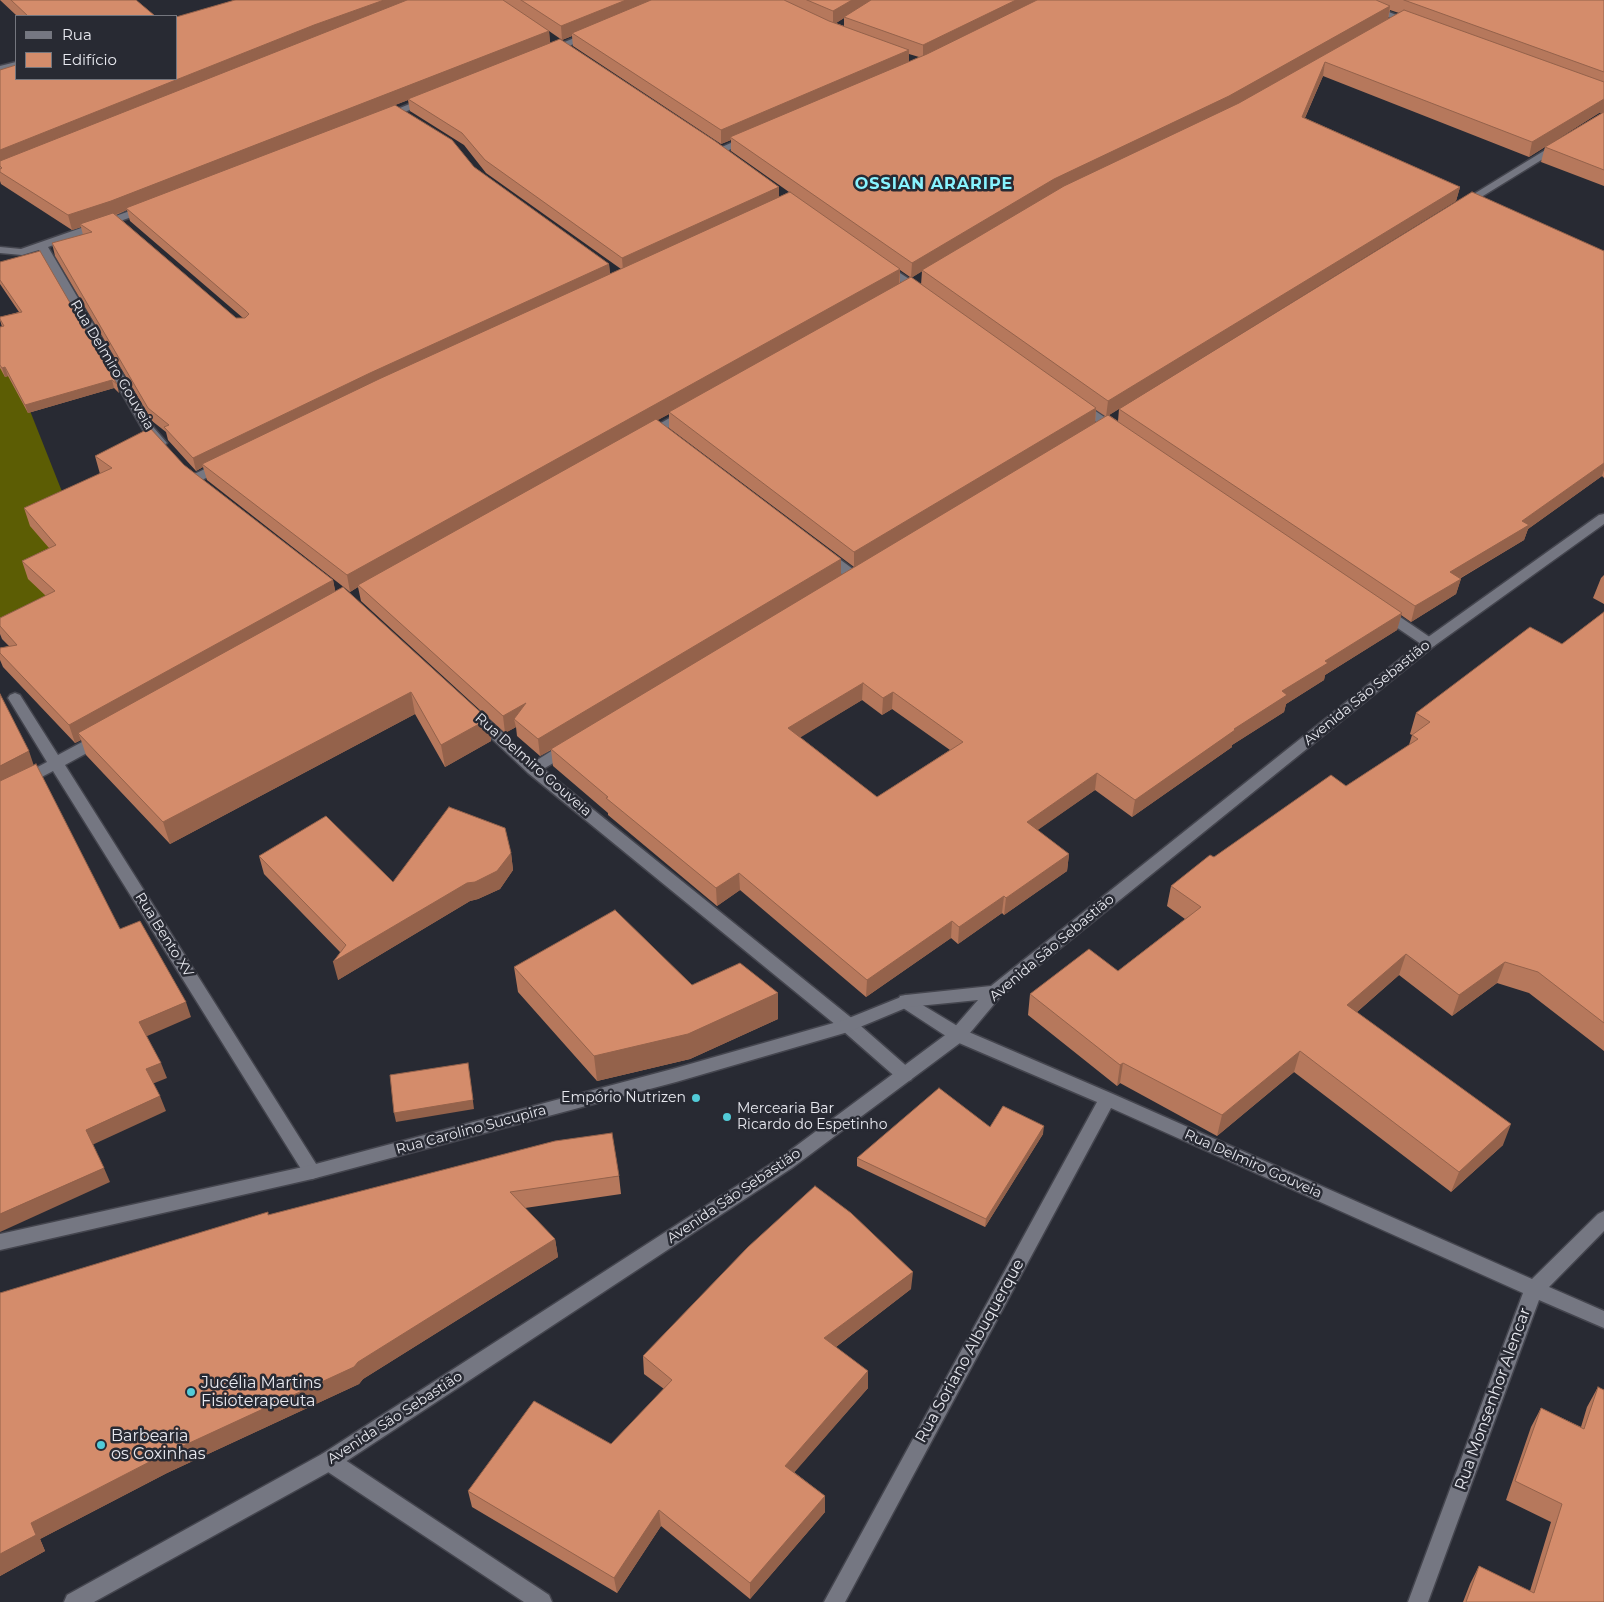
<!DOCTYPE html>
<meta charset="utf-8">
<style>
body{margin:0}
#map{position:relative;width:1604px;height:1602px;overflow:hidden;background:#282a33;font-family:Montserrat,sans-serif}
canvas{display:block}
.legend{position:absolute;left:15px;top:15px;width:162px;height:65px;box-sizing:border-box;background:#282a33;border:1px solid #74767e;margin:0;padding:6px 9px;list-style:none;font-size:15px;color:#e7e8ef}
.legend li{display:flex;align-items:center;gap:10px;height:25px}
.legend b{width:25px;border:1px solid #74767e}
</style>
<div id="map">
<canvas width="1604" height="1602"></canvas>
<ul class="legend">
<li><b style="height:6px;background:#757782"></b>Rua</li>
<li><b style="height:14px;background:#d48c6b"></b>Edifício</li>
</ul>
</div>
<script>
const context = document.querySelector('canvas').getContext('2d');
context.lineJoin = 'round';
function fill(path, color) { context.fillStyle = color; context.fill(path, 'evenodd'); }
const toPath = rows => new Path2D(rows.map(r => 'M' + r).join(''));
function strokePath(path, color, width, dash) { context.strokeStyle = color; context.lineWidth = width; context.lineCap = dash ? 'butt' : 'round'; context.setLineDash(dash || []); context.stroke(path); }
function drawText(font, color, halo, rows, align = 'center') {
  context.font = font + ' Montserrat,sans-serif'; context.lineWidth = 5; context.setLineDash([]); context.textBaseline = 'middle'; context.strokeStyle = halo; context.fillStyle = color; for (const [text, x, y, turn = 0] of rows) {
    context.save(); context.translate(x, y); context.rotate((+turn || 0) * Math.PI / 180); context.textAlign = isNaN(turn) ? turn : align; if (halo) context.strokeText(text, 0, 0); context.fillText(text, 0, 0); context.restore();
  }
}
const forest = toPath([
 [0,335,97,580,0,626]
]);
const minor = toPath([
 [1344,0,1358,0,1417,23,1412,26,1409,25,1344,0],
 [591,31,596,34,594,36,551,53,548,54,543,51,591,31],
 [16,62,16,68,0,72,0,66,16,62],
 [429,96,432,97,432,101,387,119,379,119,378,117,429,96],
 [749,135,754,138,753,140,724,152,716,152,715,150,749,135],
 [1560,141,1565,144,1564,146,1465,207,1457,207,1456,205,1560,141],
 [147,205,151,206,152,208,151,210,48,247,154,428,167,443,161,447,157,446,143,430,39,250,22,255,0,253,0,247,21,249,147,205],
 [883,262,926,290,928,292,926,294,918,294,879,267,877,265,883,262],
 [1079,400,1121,428,1123,431,1121,434,1113,434,1075,407,1073,404,1075,401,1079,400],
 [687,408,693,412,691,415,650,438,646,439,640,435,687,408],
 [222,461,228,465,226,468,198,482,190,482,188,479,190,476,222,461],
 [825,551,830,552,857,572,859,575,857,578,847,578,820,558,818,555,825,551],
 [1382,607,1387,608,1434,640,1436,643,1434,646,1424,646,1377,614,1375,611,1377,608,1382,607],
 [15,693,20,695,58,755,97,734,107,734,109,738,107,742,65,765,318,1167,321,1172,318,1177,312,1179,306,1177,53,771,0,799,0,787,47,762,8,698,10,695,15,693],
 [475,710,480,712,534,762,564,743,574,743,576,747,574,751,543,769,854,1020,911,1070,914,1075,911,1080,905,1082,899,1080,842,1030,528,773,470,718,468,715,470,712,475,710],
 [906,995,964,1030,1113,1094,1532,1279,1598,1214,1604,1211,1604,1231,1549,1287,1604,1311,1604,1328,1539,1300,1428,1602,1408,1602,1523,1293,1111,1108,845,1602,824,1602,1097,1102,952,1040,900,1006,898,1001,900,996,906,995],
 [329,1452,336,1454,549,1595,552,1602,524,1602,322,1468,319,1461,322,1454,329,1452]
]);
const tertiary = toPath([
 [1604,514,1604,524,1434,646,1001,996,964,1040,792,1168,336,1468,94,1602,64,1602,67,1595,322,1454,780,1158,952,1030,978,1000,908,1007,848,1032,676,1082,312,1179,0,1250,0,1234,312,1165,676,1068,844,1020,906,995,991,986,1424,640,1599,515,1604,514]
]);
const wall = toPath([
 [0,0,136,0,155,16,17,16],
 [235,0,1604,0,1604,186,1541,162,1545,147,1602,113,1599,113,1529,157,1323,76,1305,118,1460,187,1456,201,1109,415,1118,421,1119,409,1604,251,1604,478,1602,476,1528,529,1524,540,1461,578,1456,594,1411,622,1401,615,1397,630,1325,675,1324,680,1286,704,1284,712,1232,745,1232,747,1132,817,1095,790,1037,830,1069,854,1067,871,1004,915,1002,913,958,944,951,938,866,997,740,890,717,906,608,815,608,813,553,766,551,750,540,756,517,736,516,727,505,733,361,601,358,587,350,592,207,480,203,467,196,471,168,440,166,432,152,421,55,256,52,243,83,235,81,227,72,230,1,184,0,181,0,70],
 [1390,10,1399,13,1388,19],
 [844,18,844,26,836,23],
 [549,31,562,40,572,36,573,46,721,144,731,140,731,151,789,192,779,197,550,43],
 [909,54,919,57,909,62],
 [408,100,410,111,464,145,486,173,621,269,610,274,609,264,474,167,395,105],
 [127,210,130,221,243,318,236,318,116,215],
 [900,270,910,277,900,283],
 [922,271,921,285,911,278],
 [1096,410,1105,416,1095,423],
 [669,414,669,428,854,567,841,575,841,559,657,420],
 [862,700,882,715,892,709,950,750,877,797,800,737],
 [0,262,117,384,119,393,114,388,28,413,8,376,5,377,0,368,0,327,2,327,0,320,0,317,19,312,0,284],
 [95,456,184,465,333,580,335,591,488,719,491,741,445,767,415,714,170,844,86,755,81,740,75,743,3,667,0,660,0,648,9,646,2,639,0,634,0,618,46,596,28,579,22,561,49,548,30,526,24,508,100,474],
 [1604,575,1604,604,1593,598,1601,578],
 [1604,612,1604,1051,1529,993,1497,983,1452,1016,1399,975,1357,1012,1503,1145,1451,1192,1294,1072,1217,1136,1120,1083,1117,1086,1028,1015,1030,994,1118,971,1185,919,1167,906,1171,886,1214,857,1346,786,1409,745,1412,735,1410,734,1416,713,1562,644],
 [511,853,513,870,500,889,478,899,470,901,338,980,340,952,264,874,259,856,393,882],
 [514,967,692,985,778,1019,690,1059,597,1081,518,992],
 [990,1127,1043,1134,985,1227,857,1166,857,1158],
 [619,1176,621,1194,525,1208,555,1239,558,1257,363,1379,359,1384,167,1473,40,1539,45,1551,0,1576,0,1293,268,1215],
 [911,1289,836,1347,868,1388,794,1472,825,1496,825,1512,750,1599,661,1526,617,1593,472,1507,468,1491,611,1444,664,1389,644,1374,643,1356],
 [1598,1387,1604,1602,1463,1602,1470,1584,1479,1566,1530,1591,1551,1522,1506,1500,1531,1427,1541,1408,1581,1427,1587,1407]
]);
const shadedWall = toPath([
 [384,0,423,0,0,166,0,150,314,25],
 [626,0,661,0,572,33,572,36,562,40,561,26],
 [852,0,874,0,844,17,844,18,833,25,833,11],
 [1016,0,1043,0,923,59,923,45],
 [1390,6,1388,19,1227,110,1053,193,911,278,912,263,1054,179],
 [549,31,550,45,408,99,408,100,128,210,126,208,127,210,114,215,80,224,81,227,72,230,68,215],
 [909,50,909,64,730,137,731,140,721,144,721,130],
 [1325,62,1323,76,1299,131,1302,117],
 [1604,99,1604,113,1599,113,1529,157,1532,142],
 [779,187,779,200,623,271,622,258],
 [1460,187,1456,201,1106,417,1108,401],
 [609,264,610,277,202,464,203,467,196,471,193,458,370,373],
 [900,269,899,285,669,412,669,414,360,586,358,585,358,587,350,592,347,575],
 [5,367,8,376,5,377,2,368],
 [112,380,114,388,28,413,25,405],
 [1096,408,1095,424,854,568,854,552],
 [1604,463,1604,470,1602,476,1528,529,1524,540,1445,587,1450,572],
 [841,559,841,576,540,756,538,739],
 [1461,579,1456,594,1411,622,1415,606],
 [333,580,337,599,78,733,81,740,75,743,69,725],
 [1402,613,1397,630,1325,675,1324,680,1286,704,1284,712,1232,745,1232,747,1132,817,1135,800,1234,729,1282,691,1325,661],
 [863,683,862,700,788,745,788,728],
 [411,692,415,714,170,844,163,822],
 [893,692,892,709,882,715,883,698],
 [526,703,514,719,516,727,505,733,503,716],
 [488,719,491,741,445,767,441,745],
 [29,751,34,766,0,785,0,766],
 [1097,773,1095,790,1025,839,1027,822],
 [511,853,513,870,500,889,478,899,470,901,338,980,333,962,467,883],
 [1069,854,1067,871,1004,915,1006,898],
 [739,873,740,890,717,906,716,888],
 [1004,896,1002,913,958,944,959,927],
 [952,921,951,938,866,997,867,980],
 [1406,954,1399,975,1341,1026,1347,1005],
 [1505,962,1497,983,1452,1016,1459,995],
 [778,993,778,1019,690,1059,597,1081,594,1056],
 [186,1002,191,1017,145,1037,139,1022],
 [1300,1051,1294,1072,1217,1136,1222,1115],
 [161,1063,167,1078,152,1084,146,1069],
 [468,1063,474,1109,396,1122,394,1113],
 [1123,1063,1120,1083,1117,1086,1120,1065],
 [160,1096,166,1111,92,1145,86,1130],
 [1511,1124,1503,1145,1451,1192,1459,1172],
 [1044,1126,1043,1134,985,1227,986,1219],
 [104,1168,110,1182,0,1232,0,1214],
 [555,1239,558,1257,363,1379,359,1384,167,1473,40,1539,45,1551,0,1576,0,1554,31,1523,159,1457,358,1362],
 [913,1272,911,1289,824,1356,824,1338],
 [868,1371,868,1388,786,1482,785,1466],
 [825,1496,825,1512,750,1599,750,1583],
 [659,1510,661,1526,617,1593,614,1578]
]);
const building = toPath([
 [11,0,136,0,155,16,28,16,11,0],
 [235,0,384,0,314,25,0,150,0,70,16,65,16,79,176,79,176,17,235,0],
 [407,0,503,0,549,31,111,201,68,215,0,172,0,169,2,168,0,166,0,161,407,0],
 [521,0,626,0,561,26,521,0],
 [651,0,784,0,829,21,909,50,721,130,572,33,651,0],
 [807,0,852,0,833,11,807,0],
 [871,0,1016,0,923,45,844,17,871,0],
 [1037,0,1376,0,1390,6,1229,96,1054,179,912,263,730,137,927,54,1037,0],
 [1404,0,1604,0,1604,72,1404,0],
 [1404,10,1604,82,1604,99,1532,142,1325,62,1302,117,1460,187,1108,401,922,270,1064,186,1239,103,1404,10],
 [560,39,715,141,779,187,622,258,485,160,462,133,408,99,560,39],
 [395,105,452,140,474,167,609,264,370,373,193,458,164,427,169,425,148,408,52,243,92,232,80,224,113,213,236,318,245,318,249,314,246,311,126,208,395,105],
 [1604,112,1604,170,1545,147,1604,112],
 [790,192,900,269,347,575,202,464,379,379,790,192],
 [1472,192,1604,251,1604,463,1522,521,1529,525,1450,572,1461,579,1415,606,1119,409,1472,192],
 [40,251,117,384,112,380,25,405,5,367,2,368,0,365,0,327,4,326,0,319,0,317,22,312,0,280,0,262,40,251],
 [911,277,1096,408,854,552,669,412,911,277],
 [1108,415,1402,613,1325,661,1328,663,1282,691,1287,695,1234,729,1235,730,1135,800,1097,773,1027,822,1069,854,1006,898,1004,896,959,927,952,921,867,980,739,873,716,888,606,798,608,797,551,749,1108,415],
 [863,683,883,698,893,692,963,742,877,797,788,728,863,683],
 [656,419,841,559,538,739,514,719,526,703,503,716,358,585,656,419],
 [150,428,184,465,333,580,69,725,0,653,0,648,17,645,0,626,0,618,55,591,22,561,56,545,24,508,112,468,95,456,150,428],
 [343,587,488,719,441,745,411,692,163,822,78,733,343,587],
 [1604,612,1604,1023,1538,972,1505,962,1459,995,1406,954,1347,1005,1511,1124,1459,1172,1300,1051,1222,1115,1123,1063,1120,1065,1030,994,1089,949,1118,971,1201,907,1171,886,1210,855,1214,857,1331,775,1346,786,1418,739,1412,735,1430,722,1416,713,1530,627,1562,644,1604,612],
 [0,694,29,751,0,766,0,694],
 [36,764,120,929,140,921,186,1002,139,1022,161,1063,146,1069,160,1096,86,1130,104,1168,0,1214,0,781,36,764],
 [449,807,505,828,511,853,497,871,475,882,467,883,333,962,346,945,259,856,326,816,393,882,449,807],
 [615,910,692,985,740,963,778,993,688,1034,594,1056,514,967,615,910],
 [468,1063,473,1100,394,1113,390,1075,468,1063],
 [939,1088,990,1127,1003,1106,1044,1126,986,1219,857,1158,939,1088],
 [612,1133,619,1176,510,1192,555,1239,358,1362,354,1367,159,1457,31,1523,36,1535,0,1554,0,1293,268,1212,268,1215,555,1141,612,1133],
 [815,1186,851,1213,913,1272,824,1338,868,1371,785,1466,825,1496,750,1583,659,1510,614,1578,468,1491,534,1401,611,1444,672,1380,643,1356,748,1247,815,1186],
 [1598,1387,1604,1390,1604,1602,1466,1602,1479,1566,1534,1593,1562,1504,1515,1481,1541,1408,1584,1429,1598,1387]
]);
const markers = [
 [696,1098,5,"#52cbd8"],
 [727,1117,5,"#52cbd8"],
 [191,1392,5,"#52cbd8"],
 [101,1445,5,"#52cbd8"]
];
const streetNames = [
 ["Rua Delmiro Gouveia",112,365,59],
 ["Avenida São Sebastião",1367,693,-39],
 ["Rua Delmiro Gouveia",533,765,41],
 ["Rua Bento XV",164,935,58],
 ["Avenida São Sebastião",1052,948,-40],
 ["Rua Carolino Sucupira",471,1130,-15],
 ["Rua Delmiro Gouveia",1253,1164,24],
 ["Avenida São Sebastião",734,1196,-34],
 ["Avenida São Sebastião",395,1418,-33]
];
const poiNames = [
 ["Empório Nutrizen",686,1098],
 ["Mercearia Bar",737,1109,"left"],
 ["Ricardo do Espetinho",737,1125,"left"]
];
const farDistrictnames = [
 ["OSSIAN ARARIPE",934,184]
];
const nearStreetnames = [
 ["Rua Soriano Albuquerque",970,1351,-61],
 ["Rua Monsenhor Alencar",1493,1399,-70]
];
const nearPoinames = [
 ["Jucélia Martins",201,1383],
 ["Fisioterapeuta",201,1401],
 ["Barbearia",111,1436],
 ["os Coxinhas",111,1454]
];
fill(forest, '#5c5d04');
strokePath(minor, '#44454e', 3);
strokePath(tertiary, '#44454e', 3);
fill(minor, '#757782');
fill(tertiary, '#757782');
fill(wall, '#b6785c');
fill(shadedWall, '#94624b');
fill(building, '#d48c6b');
strokePath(building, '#94624b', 1);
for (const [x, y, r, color] of markers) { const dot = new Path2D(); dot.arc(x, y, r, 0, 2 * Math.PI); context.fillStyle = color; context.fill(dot); strokePath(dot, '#282a33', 2); }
drawText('14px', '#e7e8ef', '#282a33', streetNames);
drawText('14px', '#e7e8ef', '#282a33', poiNames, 'right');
context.letterSpacing = '1px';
drawText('bold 16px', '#88f3ff', '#282a33', farDistrictnames);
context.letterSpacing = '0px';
drawText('16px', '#e7e8ef', '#282a33', nearStreetnames);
drawText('16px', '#e7e8ef', '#282a33', nearPoinames, 'left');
</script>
